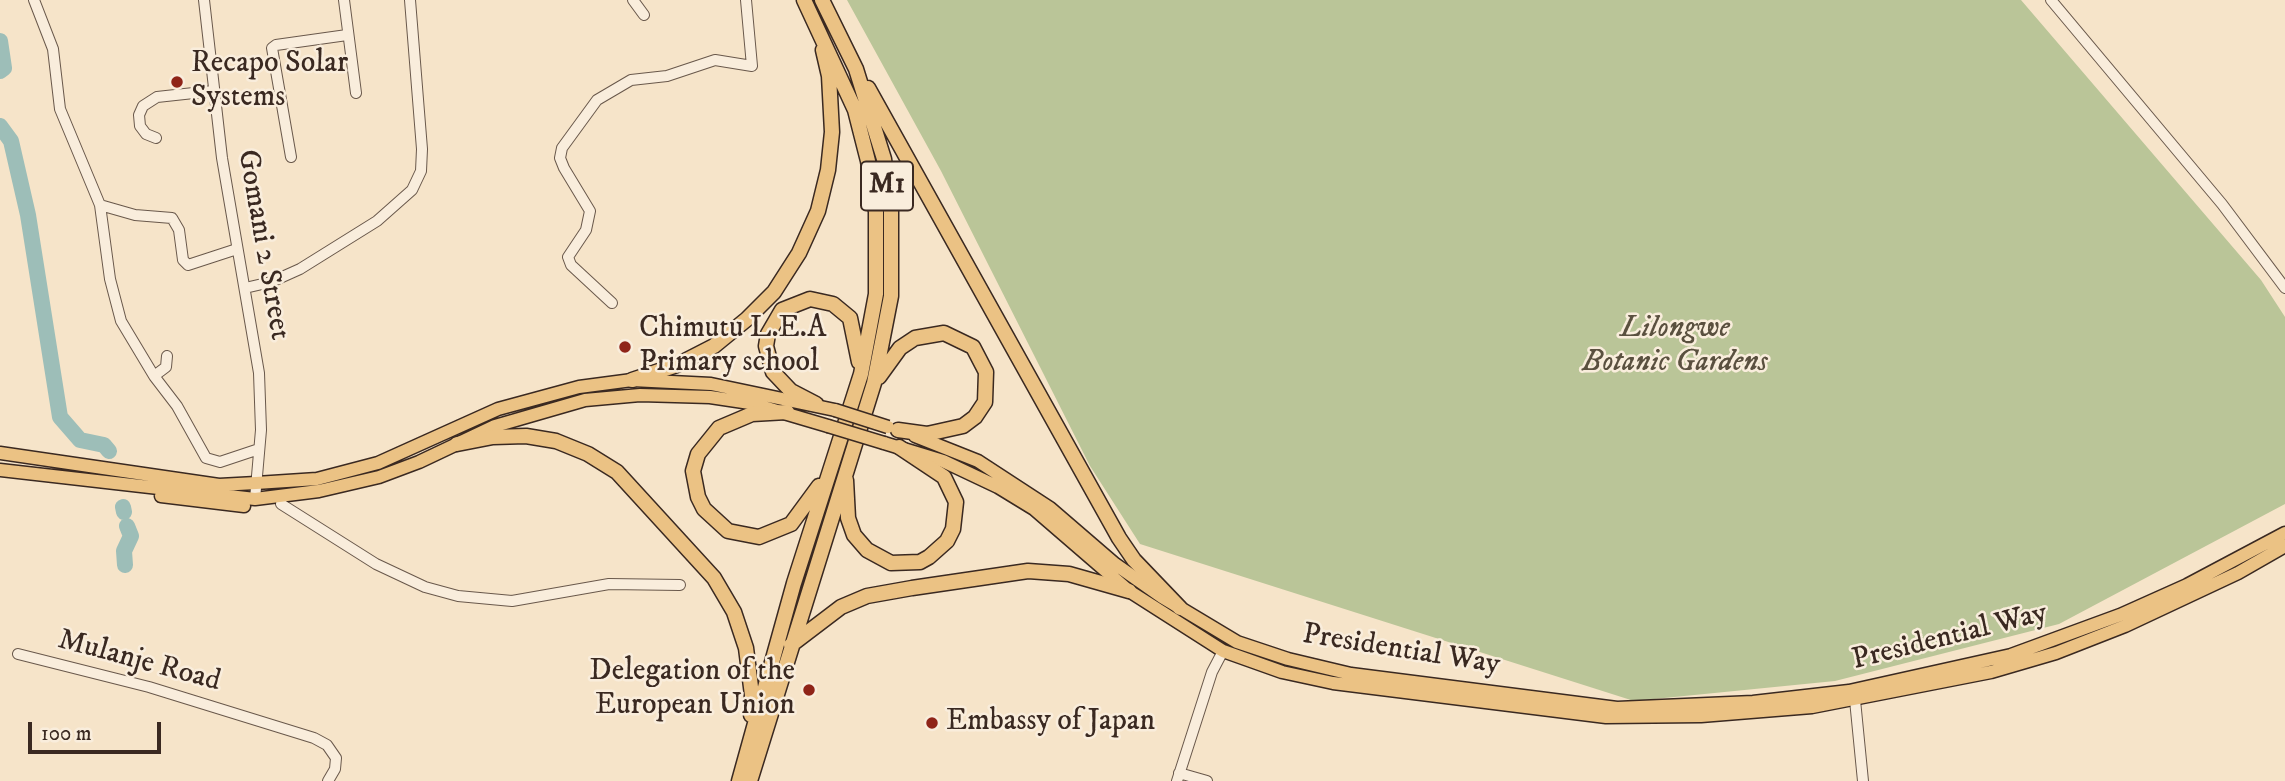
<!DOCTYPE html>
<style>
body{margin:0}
#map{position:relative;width:2285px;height:781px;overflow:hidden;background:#f6e4c9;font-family:"IM FELL DW Pica",serif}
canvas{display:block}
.scale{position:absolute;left:28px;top:722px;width:133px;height:32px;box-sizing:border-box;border:4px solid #3a2921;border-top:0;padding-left:9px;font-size:21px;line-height:24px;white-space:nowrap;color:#3a2921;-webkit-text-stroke:5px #f9eddc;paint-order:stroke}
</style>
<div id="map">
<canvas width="2285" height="781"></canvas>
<div class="scale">100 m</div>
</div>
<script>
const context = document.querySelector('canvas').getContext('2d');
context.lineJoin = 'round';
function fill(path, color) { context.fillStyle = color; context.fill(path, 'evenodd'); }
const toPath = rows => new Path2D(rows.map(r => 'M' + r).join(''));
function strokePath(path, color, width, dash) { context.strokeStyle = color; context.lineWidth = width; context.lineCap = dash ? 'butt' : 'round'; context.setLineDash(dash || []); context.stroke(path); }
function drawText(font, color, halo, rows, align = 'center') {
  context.font = font + ' "IM FELL DW Pica",serif'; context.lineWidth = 5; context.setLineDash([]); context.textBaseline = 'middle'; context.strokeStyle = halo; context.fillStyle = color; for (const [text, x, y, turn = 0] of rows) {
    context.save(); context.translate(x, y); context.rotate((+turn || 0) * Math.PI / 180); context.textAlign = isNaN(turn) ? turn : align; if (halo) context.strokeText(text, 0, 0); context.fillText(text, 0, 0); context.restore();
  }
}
const green = toPath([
 [847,0,2021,0,2261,280,2285,317,2285,504,2059,624,1835,681,1634,701,1140,544,1090,466,941,171]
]);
const river = toPath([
 [0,41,4,68,0,71],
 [0,126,11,141,28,215,60,417,80,440,104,445,109,451],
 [123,507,124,512],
 [125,565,124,551,131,536,127,526]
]);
const minor = toPath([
 [34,0,53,49,60,109,100,205,135,215,172,218,179,230,183,260,188,265,237,249],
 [204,0,222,158,259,373,261,430,255,499],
 [344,0,356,93],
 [633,0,644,15],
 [2051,0,2222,204,2285,288],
 [156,138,146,134,140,126,139,115,143,106,157,97,212,91],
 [291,157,272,48,276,45,347,35],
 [100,205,110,279,121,321,154,376],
 [245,288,271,282,300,269,377,221,412,190,421,171,422,149,410,0],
 [612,303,571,265,568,257,586,230,590,211,564,168,560,158,562,148,597,100,631,80,667,76,715,60,752,66,746,0],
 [167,356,166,367,154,376,177,406,206,458,220,462,259,449],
 [281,504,376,564,425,587,458,596,512,601,609,584,680,585],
 [18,654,149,687,314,738,327,745,336,758,335,769,328,781],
 [1855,700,1863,781],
 [1179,773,1207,781],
 [1177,781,1212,672,1223,651]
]);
const major = toPath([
 [915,436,978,461,1050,508,1115,564,1162,597,1237,642,1288,659,1351,674,1617,708,1753,702,1849,691,2011,655,2120,615,2187,585,2285,533],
 [884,443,943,461,998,487,1034,509,1129,591,1223,651,1282,672,1333,683,1606,717,1701,716,1812,707,1991,672,2056,653,2125,626,2238,573,2285,546],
 [0,453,219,485,256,483,317,479,378,463,498,409,579,387,632,380,711,384,835,410],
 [0,470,255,499,319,491,379,477,419,462,495,426,585,400,640,395,710,397,750,403,828,426],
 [161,496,244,506]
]);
const highway = toPath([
 [868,88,1119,538,1134,560,1180,608],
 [879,377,900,348,915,338,944,333,973,347,986,372,985,402,975,417,963,426,927,434,898,430],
 [632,380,677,365,714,346,747,319,774,292,799,253,818,211,828,170,832,132,829,76,823,50],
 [816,404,791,391,773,372,766,346,768,334,782,310,810,299,833,304,850,318,859,362],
 [787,412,752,414,719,428,698,454,693,471,698,497,704,509,728,531,759,537,791,524,819,486],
 [457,444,493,437,526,436,556,441,588,454,617,472,714,578,734,612,746,648,752,695,751,715],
 [846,480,848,518,854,535,867,550,891,563,920,562,929,557,947,541,953,529,956,502,944,477,899,447],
 [791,645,841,607,867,596,912,588,1028,571,1069,574,1129,591],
 [739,781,794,583,861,374,876,294,876,212,868,161,855,110,804,0],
 [750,781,874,383,891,296,891,212,884,159,856,69,822,0]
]);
const majorBridge = toPath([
 [835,410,888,427],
 [828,426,884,443]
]);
const markers = [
 [177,82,7,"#8f2418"],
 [625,347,7,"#8f2418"],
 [809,690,7,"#8f2418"],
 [932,723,7,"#8f2418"]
];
const shields = [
 [887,186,52]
];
const shieldNames = [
 ["M1",887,186]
];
const poiNames = [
 ["Recapo Solar",191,65],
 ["Systems",191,99],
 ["Chimutu L.E.A",639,330],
 ["Primary school",639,364],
 ["Delegation of the",795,673,"right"],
 ["European Union",795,707,"right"],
 ["Embassy of Japan",946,723]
];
const streetNames = [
 ["Gomani 2 Street",262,245,80],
 ["Presidential Way",1950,638,-14],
 ["Presidential Way",1401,651,9],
 ["Mulanje Road",139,662,15]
];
const parkNames = [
 ["Lilongwe",1675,330],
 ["Botanic Gardens",1675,364]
];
fill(green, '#bac598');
strokePath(river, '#9dbeb8', 16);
strokePath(minor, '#69584b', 12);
strokePath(major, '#3a2921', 15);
strokePath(highway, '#3a2921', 17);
strokePath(minor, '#f9eddc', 10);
strokePath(major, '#ebc284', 12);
strokePath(highway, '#ebc284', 14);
strokePath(majorBridge, '#3a2921', 15, []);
strokePath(majorBridge, '#ebc284', 12);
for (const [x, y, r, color] of markers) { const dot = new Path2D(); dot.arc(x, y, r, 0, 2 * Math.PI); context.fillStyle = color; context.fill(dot); strokePath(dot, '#f9eddc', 2.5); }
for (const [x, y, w] of shields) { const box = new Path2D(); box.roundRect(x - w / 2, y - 24.5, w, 49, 5); context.fillStyle = '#f9eddc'; context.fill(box); strokePath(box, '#3a2921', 2); }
drawText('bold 28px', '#3a2921', null, shieldNames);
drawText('30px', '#3a2921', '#f9eddc', poiNames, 'left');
drawText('30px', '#3a2921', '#f9eddc', streetNames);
drawText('italic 30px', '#5a503f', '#f9eddc', parkNames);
</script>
